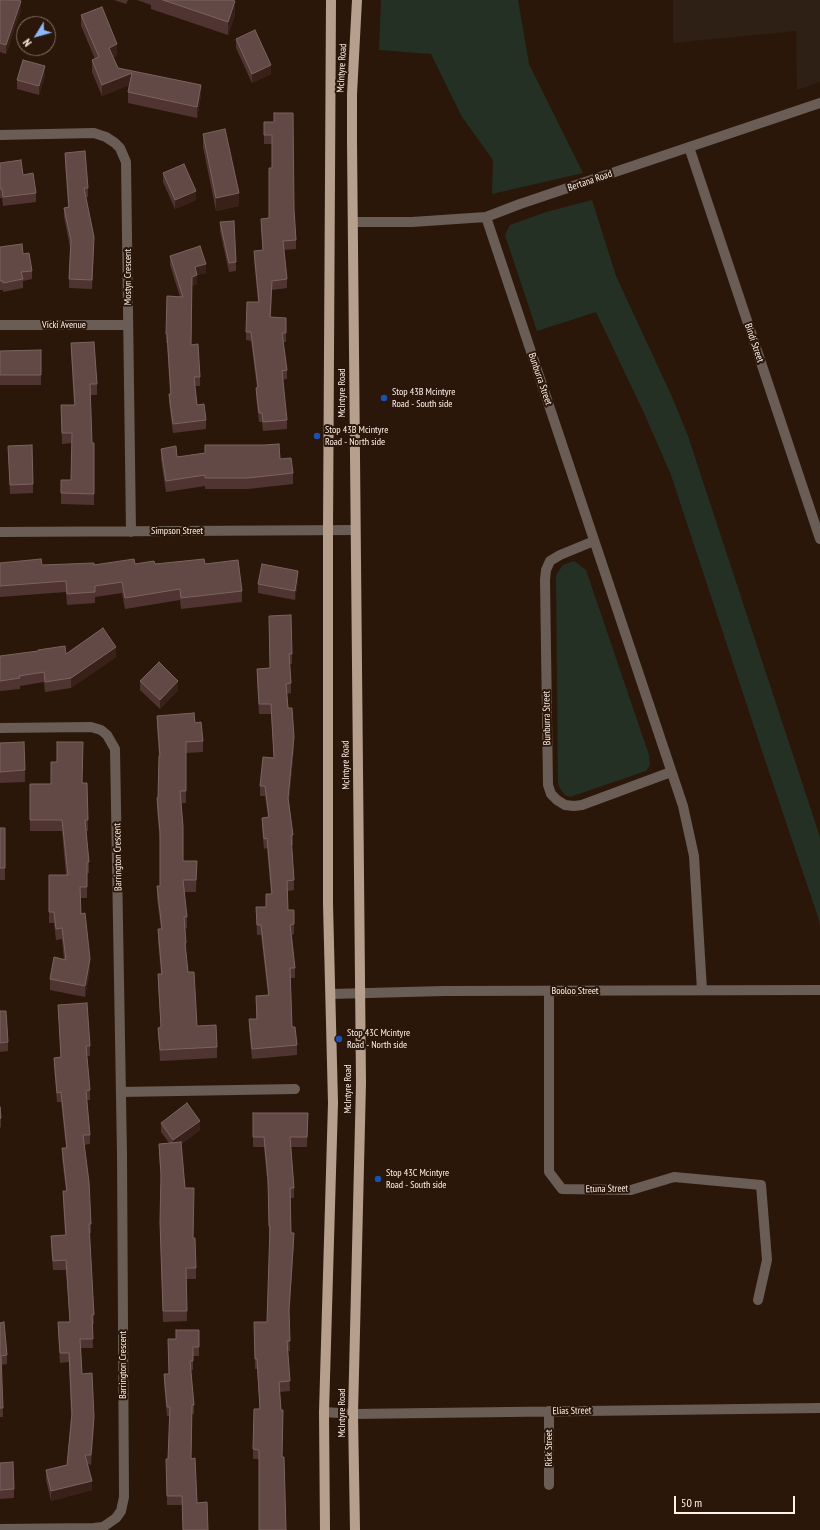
<!DOCTYPE html>
<style>
body{margin:0}
#map{position:relative;width:820px;height:1530px;overflow:hidden;background:#2b170a;font-family:"PT Sans Narrow",sans-serif}
canvas{display:block}
.north{position:absolute;left:16px;top:16px;width:40px;height:40px;box-sizing:border-box;background:#2b170a;border:1px solid #7f6f64;border-radius:50%;rotate:233deg;font-size:11px;font-weight:700;line-height:16px;text-align:center;color:#fef2eb}
.north::after{content:'';display:block;margin:auto;width:14px;height:18px;background:#8db9fc;clip-path:polygon(50% 0,100% 100%,50% 72%,0 100%)}
.scale{position:absolute;left:674px;top:1496px;width:121px;height:18px;box-sizing:border-box;border:2px solid #fef2eb;border-top:0;padding-left:5px;font-size:12px;line-height:14px;white-space:nowrap;color:#fef2eb;-webkit-text-stroke:3px #2b170a;paint-order:stroke}
</style>
<div id="map">
<canvas width="820" height="1530"></canvas>
<div class="north">N</div>
<div class="scale">50 m</div>
</div>
<script>
const context = document.querySelector('canvas').getContext('2d');
context.lineJoin = 'round';
function fill(path, color) { context.fillStyle = color; context.fill(path, 'evenodd'); }
const toPath = rows => new Path2D(rows.map(r => 'M' + r).join(''));
function strokePath(path, color, width, dash) { context.strokeStyle = color; context.lineWidth = width; context.lineCap = dash ? 'butt' : 'round'; context.setLineDash(dash || []); context.stroke(path); }
function drawText(font, color, halo, rows, align = 'center') {
  context.font = font + ' "PT Sans Narrow",sans-serif'; context.lineWidth = 4; context.setLineDash([]); context.textBaseline = 'middle'; context.strokeStyle = halo; context.fillStyle = color; for (const [text, x, y, turn = 0] of rows) {
    context.save(); context.translate(x, y); context.rotate((+turn || 0) * Math.PI / 180); context.textAlign = isNaN(turn) ? turn : align; if (halo) context.strokeText(text, 0, 0); context.fillText(text, 0, 0); context.restore();
  }
}
const education = toPath([
 [673,0,820,0,820,82,797,90,796,31,673,43]
]);
const green = toPath([
 [381,0,518,0,529,64,583,173,492,194,493,160,462,117,431,54,379,50],
 [592,200,616,276,673,399,688,436,820,837,820,928,819,920,763,754,671,475,644,413,596,312,537,331,505,235,510,225,546,212],
 [574,561,586,570,649,755,650,765,646,771,570,797,565,795,561,790,558,784,556,575,563,565]
]);
const minor = toPath([
 [0,135,94,133,106,137,115,143,120,148,126,162,131,532],
 [689,147,820,539],
 [486,217,683,806,694,856,702,990],
 [353,222,412,222,486,217,520,204,820,103],
 [0,325,128,325],
 [0,532,355,530],
 [594,541,560,555,550,561,546,570,545,580,548,785,551,794,557,800,565,805,574,806,582,805,671,772],
 [0,728,91,727,101,730,107,735,115,749,122,1154,124,1497,121,1511,116,1518,103,1527,94,1528,0,1529],
 [549,991,549,1172,562,1189,631,1190,674,1177,761,1185,767,1260,758,1300],
 [331,994,444,991,820,990],
 [121,1092,295,1089],
 [324,1412,353,1414,820,1408],
 [549,1485,549,1411]
]);
const major = toPath([
 [325,1530,324,1412,333,1103,328,904,328,529,331,0],
 [355,1530,353,1414,361,1083,352,142,352,94,357,0]
]);
const wall = toPath([
 [0,0,21,10,6,54,0,52],
 [114,0,128,0,126,4],
 [137,0,231,0,235,15,228,35,151,9,151,5],
 [81,15,117,56,113,57,118,68,201,96,197,118,128,103,128,92,129,85,102,96,92,72,92,60,95,59,81,26],
 [236,39,271,74,252,83,236,48],
 [45,75,39,95,17,89,17,80],
 [264,122,274,122,294,209,296,240,296,249,284,250,287,279,287,288,272,290,271,317,286,318,286,342,283,342,287,370,287,379,282,380,287,420,287,429,263,431,262,422,259,422,256,397,256,388,257,387,251,341,246,340,246,332,258,302,254,260,254,251,263,250,261,227,261,219,269,218,272,168,272,144,264,144],
 [203,134,239,206,216,211,203,147],
 [65,153,88,188,88,197,86,197,94,246,92,289,69,288,70,247,64,217,64,208,68,207,65,162],
 [0,163,23,175,36,193,36,202,3,206,2,198,0,198],
 [163,173,196,200,175,209,163,182],
 [220,222,236,262,236,271,229,272,220,231],
 [0,247,23,254,32,271,32,279,23,281,23,288,3,292,3,290,0,290],
 [170,256,206,273,197,275,197,284,192,286,191,345,200,377,200,386,195,386,197,405,206,420,206,429,173,433,169,403,169,394,170,394,167,343,166,343,167,296,180,297,170,265],
 [71,343,97,384,97,395,90,395,92,443,94,443,94,505,61,504,61,480,71,480,72,443,62,444,61,416,61,405,74,405,71,354],
 [41,350,41,385,0,385,0,351],
 [8,446,33,484,33,493,10,494],
 [161,449,177,457,280,459,293,473,293,484,248,489,205,489,205,486,166,492,161,460],
 [0,563,42,565,205,564,242,591,242,602,181,609,180,600,125,609,122,593,95,597,95,603,67,605,66,592,0,597],
 [298,580,295,600,258,593,258,584],
 [269,616,292,654,292,664,290,664,291,683,291,693,287,694,288,708,294,747,289,802,293,835,293,845,291,845,294,880,294,890,288,891,288,910,294,910,294,934,292,935,295,968,295,978,290,978,292,1027,297,1045,297,1055,252,1059,249,1029,249,1019,256,1019,256,996,268,996,261,935,257,935,256,907,266,907,271,894,267,848,264,849,262,828,262,818,268,817,265,796,260,796,260,786,274,758,271,714,259,714,257,679,257,669,270,668],
 [66,654,116,657,71,688,45,692,44,682,20,686,20,689,0,691,0,656],
 [140,681,178,690,160,709,140,690],
 [157,716,195,723,203,741,203,752,186,753,186,803,181,803,183,861,197,861,196,892,184,892,187,917,187,928,185,929,186,943,186,954,188,972,197,1026,217,1047,217,1058,160,1061,158,1028,161,1027,158,986,158,974,161,974,158,941,158,929,161,929,157,898,157,886,160,886,160,843,157,809,157,798,158,797,159,756,157,727],
 [0,743,25,770,25,782,0,783],
 [87,783,88,831,86,831,89,862,89,873,87,873,87,898,80,898,81,914,90,970,85,997,50,990,50,979,64,960,62,939,56,940,54,923,49,923,49,875,66,875,62,831,30,831,30,784],
 [0,828,5,828,5,880,0,880],
 [58,1005,90,1046,90,1056,87,1056,90,1090,90,1100,87,1100,90,1135,90,1144,84,1145,91,1224,91,1233,89,1233,94,1324,92,1324,93,1348,81,1348,82,1374,94,1426,91,1465,88,1464,92,1490,51,1501,46,1480,46,1470,67,1465,71,1417,69,1362,60,1363,58,1332,58,1322,70,1322,66,1270,53,1270,51,1245,51,1236,65,1235,63,1201,63,1191,66,1191,62,1158,62,1148,66,1148,61,1102,57,1102,54,1067,54,1058,61,1057],
 [0,1011,8,1042,8,1051,0,1052],
 [0,1107,1,1118,1,1127,0,1128],
 [253,1113,308,1113,307,1147,291,1147,294,1188,294,1198,291,1198,291,1233,294,1243,289,1317,290,1351,288,1351,290,1391,280,1392,259,1459,253,1459,253,1449,260,1409,257,1369,255,1369,254,1322,267,1322,270,1236,269,1236,268,1189,264,1147,253,1147],
 [161,1123,200,1130,181,1144,185,1188,193,1238,196,1268,196,1279,186,1279,187,1321,163,1322,160,1233,161,1182,159,1154,159,1144,169,1143,161,1132],
 [0,1323,7,1355,7,1364,1,1365,3,1417,0,1417],
 [199,1330,199,1356,193,1356,193,1370,191,1370,194,1405,194,1414,192,1414,191,1459,197,1503,208,1530,183,1530,182,1505,167,1505,166,1459,168,1459,170,1416,167,1416,164,1383,164,1374,169,1374,176,1339],
 [0,1463,14,1489,14,1498,0,1499]
]);
const shadedWall = toPath([
 [21,1,21,10,6,54,6,45],
 [235,1,235,15,228,35,228,22],
 [117,44,117,56,109,59,109,48],
 [271,65,271,74,252,83,252,74],
 [45,66,45,75,39,95,39,86],
 [132,73,132,84,102,96,102,85],
 [201,85,201,96,197,118,197,107],
 [196,191,196,200,175,209,175,200],
 [239,193,239,206,216,211,216,198],
 [206,264,206,273,197,275,197,284,192,286,192,277,195,267],
 [298,571,298,580,295,600,295,591],
 [116,647,116,657,71,688,71,678],
 [178,681,178,690,160,709,160,700],
 [294,737,294,747,288,808,288,798],
 [90,959,90,970,85,997,85,986],
 [200,1121,200,1130,173,1149,173,1140],
 [294,1233,294,1243,289,1320,289,1310],
 [94,1417,94,1426,91,1465,91,1455],
 [92,1481,92,1490,51,1501,51,1491]
]);
const building = toPath([
 [0,0,17,0,21,1,6,45,0,43,0,0],
 [163,0,231,0,235,1,228,22,163,0],
 [102,7,117,44,109,48,118,68,201,85,197,107,128,92,132,73,102,85,92,60,99,57,81,15,102,7],
 [255,30,271,65,252,74,236,39,255,30],
 [23,60,45,66,39,86,17,80,23,60],
 [274,113,293,113,294,209,296,240,283,241,287,279,272,281,270,317,286,318,286,333,282,333,287,370,282,371,287,420,263,422,262,413,259,413,256,388,258,387,251,332,246,332,247,302,259,302,254,251,263,250,261,219,269,218,269,168,272,168,272,135,264,135,264,122,274,122,274,113],
 [225,129,239,193,216,198,203,134,225,129],
 [85,151,88,188,84,188,94,237,92,280,69,279,71,240,64,208,69,207,65,153,85,151],
 [21,160,23,175,33,173,36,193,3,197,2,189,0,189,0,163,21,160],
 [184,164,196,191,175,200,163,173,184,164],
 [234,221,236,262,229,263,220,222,234,221],
 [22,244,23,254,29,253,32,271,21,272,23,279,3,283,3,281,0,281,0,247,22,244],
 [200,246,206,264,195,267,197,275,192,277,191,345,198,344,200,377,194,377,197,405,204,404,206,420,173,424,169,394,171,394,167,334,166,334,167,296,183,297,170,256,200,246],
 [94,342,97,384,90,384,92,443,94,443,94,494,61,493,61,480,71,480,72,433,62,433,61,405,75,405,71,343,94,342],
 [41,350,41,375,0,375,0,351,41,350],
 [279,444,280,459,291,458,293,473,248,478,205,478,205,475,166,481,161,449,176,446,177,457,205,453,205,445,264,445,279,444],
 [32,445,33,484,10,485,8,446,32,445],
 [41,559,42,565,94,563,94,565,134,559,135,564,154,561,155,564,204,559,205,564,238,560,242,591,181,598,180,589,125,598,122,582,95,586,95,592,67,594,66,581,0,586,0,563,41,559],
 [262,564,298,571,295,591,258,584,262,564],
 [291,615,292,654,289,654,291,683,286,684,288,708,292,708,294,737,288,798,293,835,291,835,294,880,287,881,288,910,294,910,294,924,290,925,295,968,290,968,292,1027,295,1027,297,1045,252,1049,249,1019,257,1019,256,996,269,995,261,925,257,925,256,907,266,907,266,894,272,894,267,838,264,839,262,818,269,817,265,786,260,786,263,757,274,758,271,704,259,704,257,669,270,668,269,616,291,615],
 [103,628,116,647,71,678,45,682,44,672,19,676,20,678,0,681,0,656,38,651,38,650,65,646,66,654,103,628],
 [159,662,178,681,160,700,140,681,159,662],
 [194,713,195,723,201,722,203,741,186,742,186,791,180,791,183,826,183,861,197,861,196,880,183,880,187,917,184,917,186,943,185,943,188,972,194,972,197,1026,216,1025,217,1047,160,1050,158,1028,161,1027,158,974,162,974,158,929,162,929,157,886,160,886,160,832,157,798,158,797,159,756,160,756,157,716,194,713],
 [24,742,25,770,0,772,0,743,24,742],
 [57,742,83,742,82,783,87,783,88,820,85,820,89,862,87,862,87,887,80,887,81,914,85,913,90,959,85,986,50,979,54,957,66,960,62,928,56,929,54,912,49,912,49,875,68,875,62,820,30,820,30,784,51,784,51,762,57,762,57,742],
 [0,828,5,828,5,868,0,868,0,828],
 [87,1003,90,1046,86,1046,90,1090,86,1091,90,1135,83,1135,89,1182,91,1224,89,1224,94,1315,92,1315,93,1339,80,1339,82,1374,92,1373,94,1417,91,1455,85,1455,92,1481,51,1491,46,1470,67,1465,72,1414,69,1353,60,1353,58,1322,70,1322,66,1260,53,1261,51,1236,66,1235,63,1191,67,1191,62,1148,67,1148,61,1092,57,1093,54,1058,61,1057,58,1005,87,1003],
 [0,1011,6,1011,8,1042,0,1043,0,1011],
 [187,1103,200,1121,173,1140,161,1123,187,1103],
 [0,1107,1,1118,0,1119,0,1107],
 [253,1113,308,1113,307,1137,290,1137,294,1188,290,1188,291,1233,294,1233,289,1310,290,1341,287,1341,290,1381,279,1382,281,1410,283,1410,282,1457,284,1457,286,1530,259,1530,259,1450,253,1449,254,1409,260,1409,257,1359,255,1359,254,1322,267,1322,270,1226,269,1226,268,1179,264,1137,253,1137,253,1113],
 [181,1142,185,1188,194,1188,193,1238,195,1238,196,1268,186,1268,187,1311,163,1311,160,1222,161,1174,159,1144,181,1142],
 [4,1322,7,1355,1,1356,3,1408,0,1408,0,1323,4,1322],
 [176,1330,199,1330,199,1347,193,1347,193,1361,190,1361,194,1405,192,1405,191,1459,195,1458,197,1503,207,1502,208,1530,183,1530,182,1496,167,1496,166,1459,168,1459,170,1407,167,1407,164,1374,169,1374,168,1339,176,1339,176,1330],
 [13,1462,14,1489,0,1490,0,1463,13,1462]
]);
const markers = [
 [384,398,4,"#1a4fb4"],
 [317,436,4,"#1a4fb4"],
 [339,1039,4,"#1a4fb4"],
 [378,1179,4,"#1a4fb4"]
];
const streetNames = [
 ["McIntyre Road",342,68,-87],
 ["Bertana Road",590,181,-19],
 ["Mostyn Crescent",128,277,-90],
 ["Vicki Avenue",64,325],
 ["Bindi Street",754,343,71],
 ["Bunburra Street",540,379,71],
 ["McIntyre Road",342,393,-90],
 ["Simpson Street",177,531],
 ["Bunburra Street",547,718,-91],
 ["McIntyre Road",346,765,-91],
 ["Barrington Crescent",118,857,-91],
 ["Booloo Street",575,991],
 ["McIntyre Road",348,1089,-90],
 ["Etuna Street",607,1189,-1],
 ["Barrington Crescent",123,1365,-90],
 ["Elias Street",572,1411,-1],
 ["McIntyre Road",342,1413,-90],
 ["Rick Street",549,1448,-90]
];
const poiNames = [
 ["Stop 43B Mcintyre",392,392],
 ["Road - South side",392,404],
 ["Stop 43B Mcintyre",325,430],
 ["Road - North side",325,442],
 ["Stop 43C Mcintyre",347,1033],
 ["Road - North side",347,1045],
 ["Stop 43C Mcintyre",386,1173],
 ["Road - South side",386,1185]
];
fill(education, '#2e2014');
fill(green, '#243024');
strokePath(minor, '#695d55', 10);
strokePath(major, '#b79f8e', 10);
fill(wall, '#503431');
fill(shadedWall, '#392019');
fill(building, '#634945');
strokePath(building, '#7b635f', 1);
for (const [x, y, r, color] of markers) { const dot = new Path2D(); dot.arc(x, y, r, 0, 2 * Math.PI); context.fillStyle = color; context.fill(dot); strokePath(dot, '#2b170a', 1.5); }
drawText('10px', '#fef2eb', '#2b170a', streetNames);
drawText('10px', '#fef2eb', '#2b170a', poiNames, 'left');
</script>
